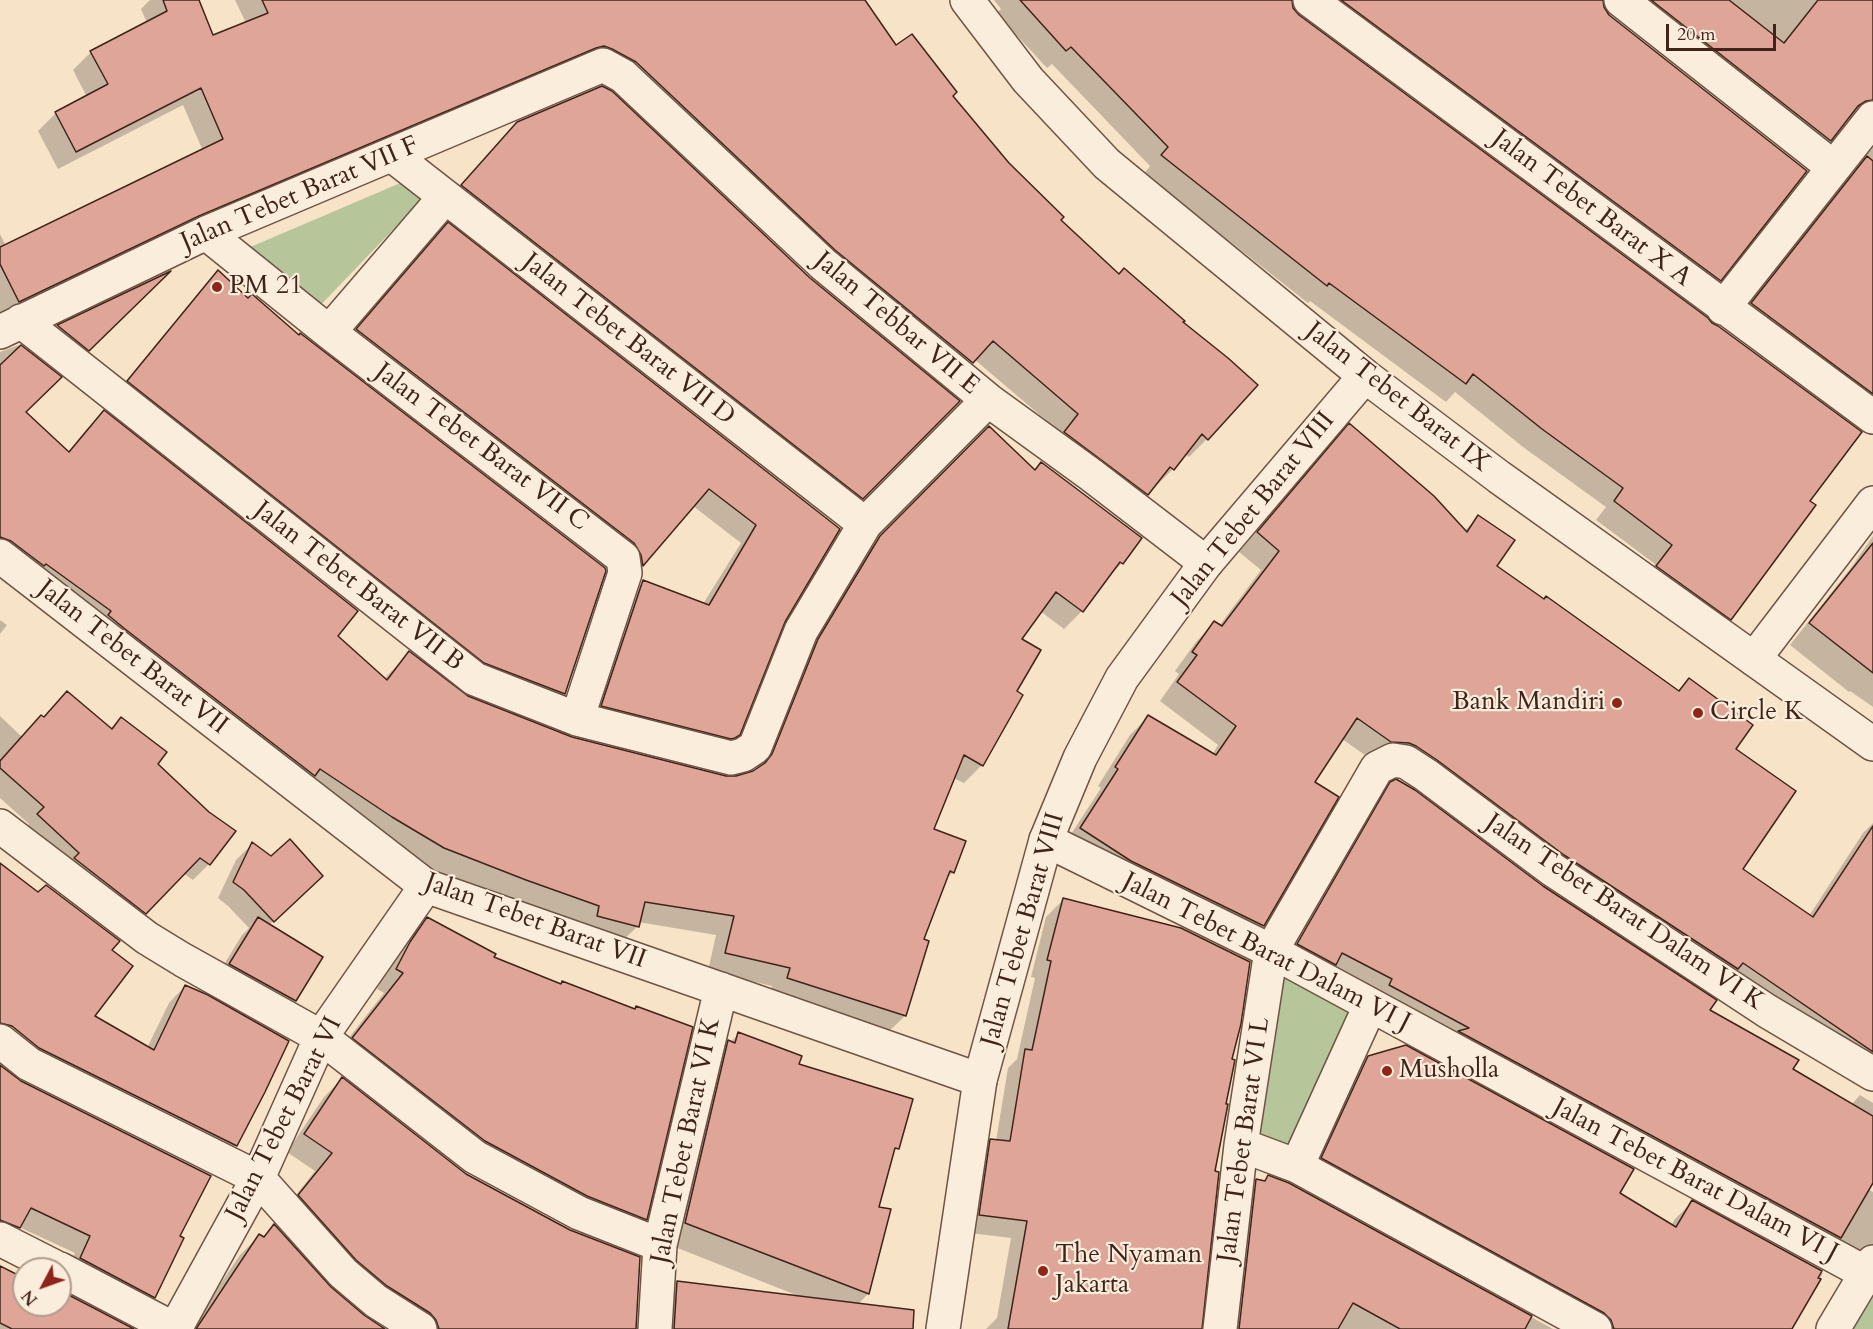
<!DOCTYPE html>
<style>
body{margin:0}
#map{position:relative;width:1873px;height:1329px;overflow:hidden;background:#f7e3c8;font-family:Cardo,serif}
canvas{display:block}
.north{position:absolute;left:12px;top:1257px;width:60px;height:60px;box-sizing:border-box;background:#faeddb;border:2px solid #b09d8d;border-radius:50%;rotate:229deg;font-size:16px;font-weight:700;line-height:24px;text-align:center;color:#402419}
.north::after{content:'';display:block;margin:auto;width:21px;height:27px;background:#8f2418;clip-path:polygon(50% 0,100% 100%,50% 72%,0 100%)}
.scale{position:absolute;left:1666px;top:24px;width:110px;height:27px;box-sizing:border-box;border:3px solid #402419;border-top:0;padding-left:8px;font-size:18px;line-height:21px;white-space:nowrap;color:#402419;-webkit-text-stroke:4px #faeddb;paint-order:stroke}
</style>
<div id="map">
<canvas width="1873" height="1329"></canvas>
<div class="north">N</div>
<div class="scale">20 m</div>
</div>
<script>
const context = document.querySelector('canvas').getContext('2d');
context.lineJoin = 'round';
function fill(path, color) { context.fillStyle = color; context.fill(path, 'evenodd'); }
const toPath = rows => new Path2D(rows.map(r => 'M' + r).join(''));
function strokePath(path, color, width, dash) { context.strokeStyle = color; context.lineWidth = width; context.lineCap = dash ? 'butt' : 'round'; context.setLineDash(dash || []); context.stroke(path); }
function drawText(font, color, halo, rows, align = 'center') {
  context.font = font + ' Cardo,serif'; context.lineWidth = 4.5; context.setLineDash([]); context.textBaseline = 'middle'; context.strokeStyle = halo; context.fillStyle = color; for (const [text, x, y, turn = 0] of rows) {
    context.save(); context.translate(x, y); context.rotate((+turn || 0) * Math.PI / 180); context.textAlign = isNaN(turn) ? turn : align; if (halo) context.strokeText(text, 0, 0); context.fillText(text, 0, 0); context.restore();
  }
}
const green = toPath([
 [405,181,429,192,314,312,234,254],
 [1277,964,1352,1007,1291,1151,1245,1138],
 [1870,1294,1873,1296,1873,1329,1849,1329]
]);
const shadow = toPath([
 [150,0,198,0,213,37,246,23,235,0,863,0,896,47,951,96,1008,165,1059,220,1207,439,1189,457,1185,454,1173,469,1154,488,1153,487,1129,512,1061,433,974,359,954,380,593,66,0,319,0,234,6,246,203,151,183,105,58,169,38,131,56,113,87,97,73,70,91,52,147,23,141,9],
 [994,0,1290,0,1291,8,1298,16,1808,501,1730,619,1712,637,1639,585,1655,564,1596,520,1606,507,1523,447,1455,392,1446,402,1310,301,1308,303,1144,174,1150,166,1052,64,1047,68,996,13,1001,9],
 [1295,0,1601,0,1602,8,1719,280,1701,298],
 [1606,0,1873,0,1873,134,1856,117,1847,119,1830,140,1811,159],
 [518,123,809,279,958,401,847,514,446,201],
 [1873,142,1873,417,1734,322,1870,150],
 [448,224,838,529,782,623,738,734,721,751,585,722,626,598,643,582,703,604,741,543,693,506,642,565,626,581,341,347,431,241],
 [218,272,564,693,547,710,468,679,112,398,202,289],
 [163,276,72,366,42,342,58,327],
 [19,345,59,377,24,412,68,452,86,430,104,412,336,636,384,679,409,653,467,698,572,739,726,778,736,778,756,771,800,659,862,556,989,428,1122,563,1103,582,1082,611,1064,629,1040,611,1020,640,1015,692,982,765,964,783,953,778,932,830,953,872,944,881,922,940,927,942,905,1016,886,1034,769,996,772,986,708,971,716,935,638,922,638,926,619,944,425,866,0,565,0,352],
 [1349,425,1464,531,1479,517,1495,567,1677,692,1689,680,1734,749,1741,869,1809,916,1863,833,1873,823,1873,1084,1419,778,1372,760,1342,739,1313,782,1337,797,1262,926,1244,944,1062,848,1101,788,1098,786,1130,735,1148,717,1212,755,1218,745,1160,701,1179,674,1175,671,1196,642,1214,623,1219,626,1261,570,1239,552,1331,444],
 [1873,536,1873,707,1850,691,1849,692,1790,645,1850,569],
 [0,620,7,625,0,634],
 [0,716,22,737,110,729,121,719,156,764,209,864,193,880,183,873,129,929,23,831,29,824,0,798],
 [1391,784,1791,1070,1851,1105,1860,1095,1873,1103,1873,1164,1861,1185,1873,1192,1873,1278,1280,963,1372,803],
 [252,844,305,892,269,925,321,957,294,1000,278,1016,214,981,242,935,249,928,228,906,218,898,236,860],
 [0,865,110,950,93,1016,147,1048,169,1003,185,986,264,1091,235,1145,219,1162,0,1047],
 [1064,899,1230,1060,1214,1173,1200,1329,986,1329,997,1318,1011,1238,962,1232,973,1158,991,1140,996,1141,1008,1068,1017,1059,1035,978,1031,977,1046,917],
 [428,919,492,958,559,985,562,982,645,1219,625,1239,333,1058,384,993,377,989,390,964,407,939],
 [739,1034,797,1065,897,1148,892,1153,877,1208,889,1211,868,1294,857,1305,874,1329,657,1329,659,1301,677,1283,801,1297,665,1243,708,1063],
 [1369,1057,1618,1193,1671,1226,1675,1219,1692,1202,1823,1273,1790,1329,1586,1329,1305,1175,1351,1075],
 [0,1067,178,1237,154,1297,137,1313,64,1275,75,1253,19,1227,2,1244,0,1243],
 [342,1079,635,1329,408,1329,281,1214,315,1171,287,1152,324,1097],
 [1268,1177,1289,1184,1553,1329,1224,1329,1239,1198,1257,1181,1263,1182],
 [274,1226,330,1288,365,1318,382,1329,190,1329,240,1255,259,1236,262,1238],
 [0,1268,24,1280,24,1305,60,1305,60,1297,63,1294,127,1329,0,1329]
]);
const building = toPath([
 [163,0,199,0,213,35,268,13,262,0,865,0,896,45,912,34,957,92,953,96,1009,163,1064,217,1061,220,1119,274,1124,268,1185,321,1183,322,1228,358,1258,385,1208,440,1202,434,1174,470,1170,467,1148,495,1064,432,1078,414,993,341,973,363,835,250,636,62,612,49,604,46,596,48,199,216,19,302,0,264,0,247,223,139,201,88,76,152,55,112,108,84,90,51,167,11,163,0],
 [1020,0,1292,0,1293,8,1299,15,1708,318,1712,323,1718,326,1862,432,1810,501,1816,505,1731,620,1656,566,1672,545,1614,501,1623,488,1542,429,1473,374,1466,384,1329,283,1327,286,1161,155,1168,147,1071,47,1066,51,1020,0],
 [1341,0,1603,0,1604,7,1609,15,1807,171,1721,281,1341,0],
 [1651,0,1729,0,1784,43,1818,0,1873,0,1873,100,1866,101,1858,106,1831,141,1651,0],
 [602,86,612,91,810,278,960,401,863,499,461,185,517,122,602,86],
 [1867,156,1873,161,1873,394,1751,303,1867,156],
 [448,222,840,529,785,622,740,735,735,738,731,739,601,706,643,580,709,605,756,525,709,489,643,566,641,555,634,543,356,329,448,222],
 [218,270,248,298,252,294,299,335,300,333,605,568,606,571,565,694,484,663,127,381,218,270],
 [171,271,89,351,57,325,171,271],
 [21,345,62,377,26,412,69,452,104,410,358,611,338,636,387,680,409,651,468,696,572,737,726,776,736,776,753,771,765,763,772,754,818,639,880,536,989,426,1035,470,1041,462,1142,538,1123,564,1120,562,1083,612,1056,592,1022,639,1041,650,1017,691,1023,695,983,766,964,755,934,829,966,841,954,873,950,871,924,939,929,941,906,1016,787,978,790,968,725,953,734,916,645,902,639,927,597,916,599,906,526,880,444,848,392,817,320,769,315,776,125,629,108,615,111,611,46,564,44,566,11,541,0,537,0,365,21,345],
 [1349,423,1434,496,1467,532,1478,515,1515,540,1497,566,1544,599,1546,596,1679,691,1689,678,1753,725,1736,749,1796,791,1743,869,1813,917,1873,826,1873,1052,1743,963,1738,969,1564,855,1437,760,1416,746,1409,743,1391,742,1357,718,1315,782,1339,797,1264,926,1131,861,1080,828,1118,769,1115,767,1148,715,1216,755,1236,726,1177,682,1197,655,1192,652,1214,621,1222,626,1279,551,1257,532,1349,423],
 [1873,543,1873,673,1809,623,1873,543],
 [67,691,112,729,121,717,167,752,158,764,209,812,236,831,210,865,200,858,146,914,74,858,79,853,37,814,44,807,0,768,0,761,41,715,44,717,67,691],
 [1396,779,1415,790,1543,886,1717,1000,1710,1010,1799,1060,1793,1069,1873,1116,1873,1183,1841,1238,1458,1031,1469,1028,1389,985,1392,979,1342,953,1336,965,1297,944,1390,782,1396,779],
 [290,839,323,876,274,922,244,890,233,882,252,842,271,856,290,839],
 [0,863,38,892,46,885,120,941,112,950,133,966,95,1016,154,1050,185,985,208,995,289,1041,265,1092,237,1146,39,1048,12,1026,0,1023,0,863],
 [1063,898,1181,928,1250,962,1241,1024,1232,1059,1235,1060,1226,1104,1228,1104,1215,1171,1219,1172,1202,1329,1008,1329,1027,1221,979,1215,990,1139,1010,1141,1025,1049,1032,1050,1051,961,1047,960,1063,898],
 [258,917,323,957,296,1001,229,964,258,917],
 [427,917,496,954,494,957,561,984,562,981,635,1009,636,1006,693,1027,647,1220,587,1196,485,1141,352,1038,403,973,396,969,410,942,427,917],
 [738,1032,802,1056,799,1064,913,1099,899,1149,895,1148,879,1207,891,1209,869,1294,685,1223,728,1040,735,1043,738,1032],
 [1406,1045,1634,1169,1620,1193,1676,1227,1692,1200,1822,1271,1818,1278,1821,1279,1792,1329,1614,1329,1611,1320,1604,1313,1321,1158,1368,1056,1406,1045],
 [0,1065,21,1081,211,1176,180,1236,184,1238,155,1298,80,1258,90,1236,31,1208,20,1228,0,1220,0,1065],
 [342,1077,466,1174,570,1230,640,1257,636,1329,439,1329,436,1320,430,1313,387,1286,356,1260,298,1195,332,1153,304,1134,342,1077],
 [1268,1175,1289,1183,1532,1316,1525,1329,1400,1329,1353,1303,1338,1329,1239,1329,1256,1179,1265,1181,1268,1175],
 [274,1224,331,1287,364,1315,385,1329,196,1329,259,1234,264,1237,274,1224],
 [0,1266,24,1278,24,1305,60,1305,60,1297,63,1292,134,1329,12,1329,0,1323,0,1266],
 [677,1281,914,1310,913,1329,674,1329,677,1281]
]);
const minor = toPath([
 [1310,0,1873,417],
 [1621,0,1833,167],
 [392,155,865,524],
 [206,233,329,332,623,558,625,573,577,719],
 [1723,308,1873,118],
 [21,321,475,679,577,719,731,758,743,755,755,747,801,631,865,524,988,400],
 [0,332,206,233,603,65,623,76,823,264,988,400,1090,474,1206,563],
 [329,332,445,197],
 [0,556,426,886,980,1080],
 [1754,659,1873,503],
 [0,826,147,938,183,960,321,1037,475,1157,579,1213,660,1245],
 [1046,840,1271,951,1873,1277],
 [0,1041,29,1064,258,1178,343,1273,376,1301,420,1329],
 [1241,1145,1297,1166,1595,1329],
 [1297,1166,1370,1006],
 [0,1239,59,1269],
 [60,1269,174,1329],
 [175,1329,258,1178,321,1037,426,886],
 [655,1329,660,1245,721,989],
 [1220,1329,1241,1145,1271,951,1377,768,1393,760,1406,762,1426,775,1553,870,1767,1011,1873,1074],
 [1833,1329,1873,1262]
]);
const tertiary = toPath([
 [967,0,1028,80,1107,164,1365,376,1499,477,1873,744],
 [943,1329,980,1080,1046,840,1080,758,1122,678,1206,563,1365,376]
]);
const markers = [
 [217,287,6,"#8f2418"],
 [1617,703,6,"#8f2418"],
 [1698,713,6,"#8f2418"],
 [1387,1071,6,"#8f2418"],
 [1043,1271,6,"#8f2418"]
];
const streetNames = [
 ["Jalan Tebet Barat VII F",300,195,-23],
 ["Jalan Tebet Barat X A",1591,209,37],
 ["Jalan Tebbar VII E",896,324,40],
 ["Jalan Tebet Barat VII D",628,340,38],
 ["Jalan Tebet Barat IX",1397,398,38],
 ["Jalan Tebet Barat VII C",481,448,37],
 ["Jalan Tebet Barat VIII",1254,510,-51],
 ["Jalan Tebet Barat VII B",358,587,38],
 ["Jalan Tebet Barat VII",132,658,38],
 ["Jalan Tebet Barat Dalam VI K",1624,913,34],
 ["Jalan Tebet Barat VII",535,922,20],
 ["Jalan Tebet Barat VIII",1024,930,-74],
 ["Jalan Tebet Barat Dalam VI J",1266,953,27],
 ["Jalan Tebet Barat VI",285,1119,-63],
 ["Jalan Tebet Barat VI L",1245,1140,-82],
 ["Jalan Tebet Barat VI K",687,1141,-78],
 ["Jalan Tebet Barat Dalam VI J",1695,1181,28]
];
const poiNames = [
 ["PM 21",229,287],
 ["Bank Mandiri",1605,703,"right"],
 ["Circle K",1710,713],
 ["Musholla",1399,1071],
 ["The Nyaman",1055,1256],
 ["Jakarta",1055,1286]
];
fill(green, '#b7c59a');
fill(shadow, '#0003');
fill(building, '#dea598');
strokePath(building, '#402419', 1.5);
strokePath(minor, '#6e5445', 36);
strokePath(tertiary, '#6e5445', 36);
strokePath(minor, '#faeddb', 33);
strokePath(tertiary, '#faeddb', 33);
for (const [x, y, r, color] of markers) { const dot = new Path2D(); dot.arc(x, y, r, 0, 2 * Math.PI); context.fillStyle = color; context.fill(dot); strokePath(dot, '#faeddb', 2); }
drawText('26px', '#402419', '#faeddb', streetNames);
drawText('26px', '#402419', '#faeddb', poiNames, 'left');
</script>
